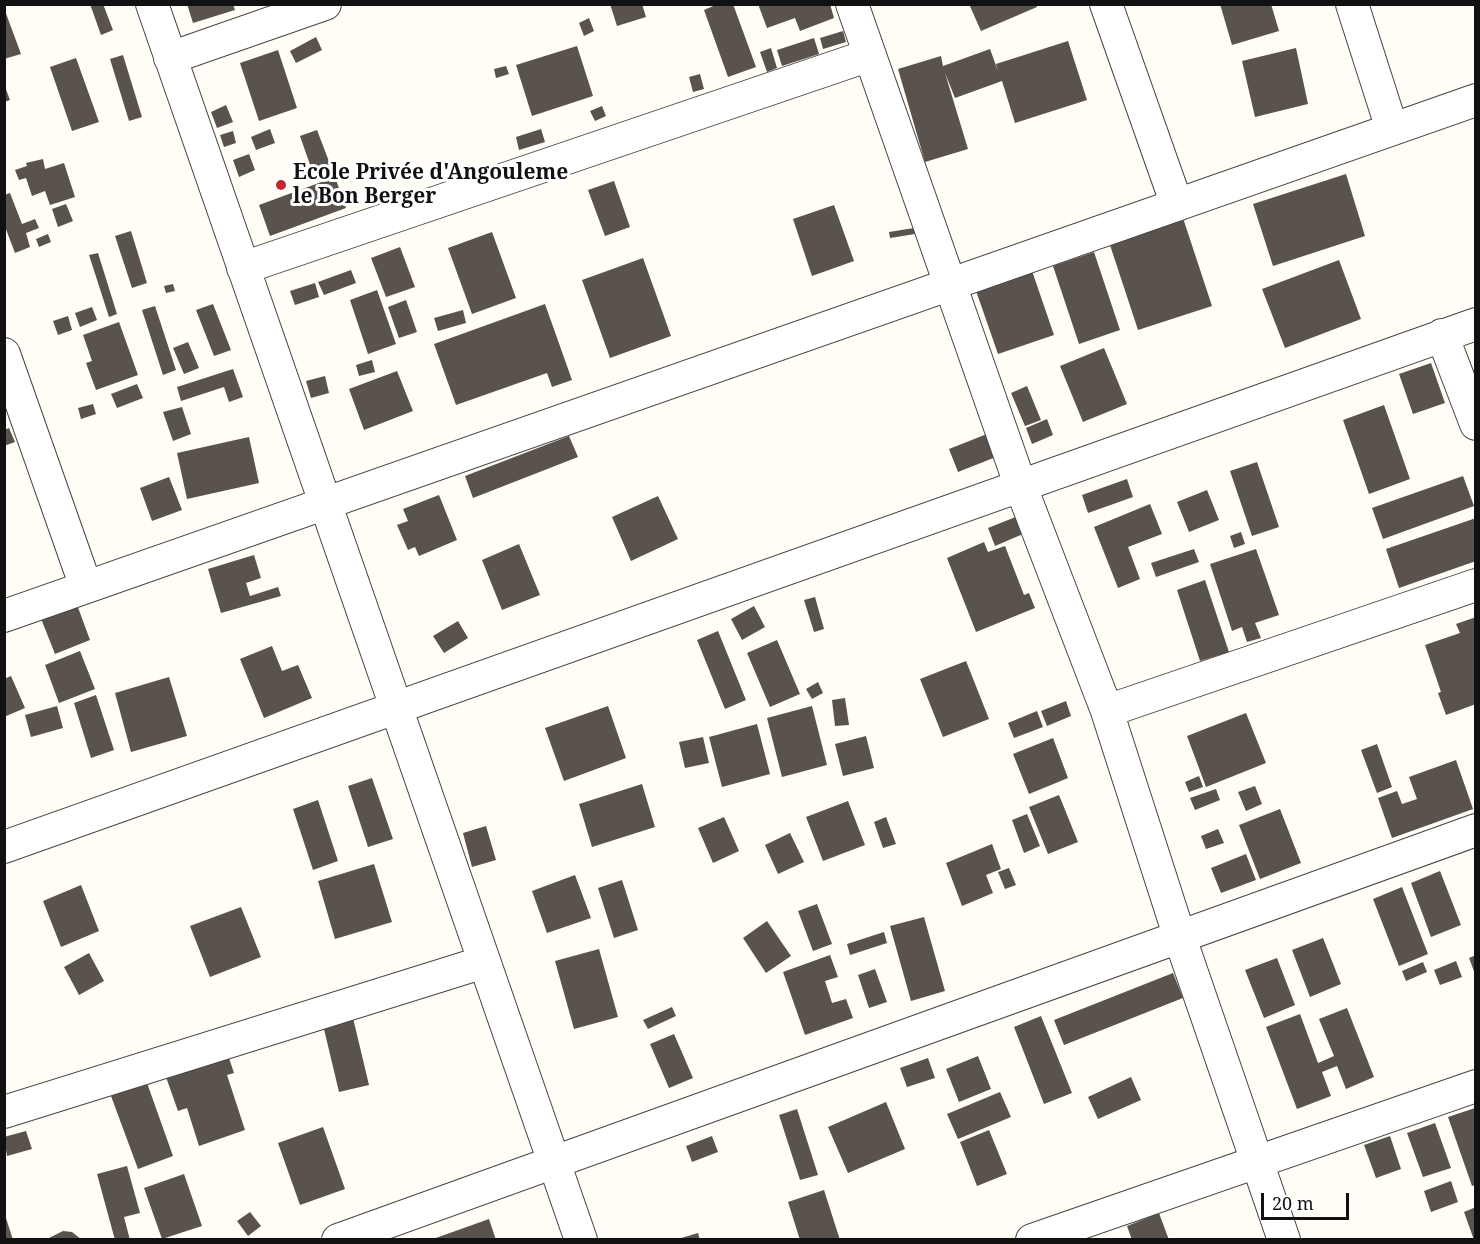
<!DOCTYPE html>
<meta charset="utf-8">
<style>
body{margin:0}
#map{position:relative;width:1480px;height:1244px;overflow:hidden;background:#fffdf5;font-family:"Noto Serif",serif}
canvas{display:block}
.frame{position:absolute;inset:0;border:6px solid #111;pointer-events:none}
.scale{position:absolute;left:1261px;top:1193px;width:88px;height:27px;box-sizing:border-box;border:3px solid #111;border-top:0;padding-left:8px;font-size:18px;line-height:21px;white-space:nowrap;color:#111;-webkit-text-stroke:4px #fff;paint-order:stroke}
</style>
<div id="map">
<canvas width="1480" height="1244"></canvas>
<div class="frame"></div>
<div class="scale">20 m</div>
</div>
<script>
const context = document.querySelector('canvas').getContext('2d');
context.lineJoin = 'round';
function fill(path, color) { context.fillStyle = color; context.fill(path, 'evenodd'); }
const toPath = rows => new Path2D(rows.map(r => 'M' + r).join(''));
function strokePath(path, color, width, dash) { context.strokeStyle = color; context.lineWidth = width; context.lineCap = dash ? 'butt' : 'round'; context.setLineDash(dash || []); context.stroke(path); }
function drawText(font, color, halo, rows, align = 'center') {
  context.font = font + ' "Noto Serif",serif'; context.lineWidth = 6; context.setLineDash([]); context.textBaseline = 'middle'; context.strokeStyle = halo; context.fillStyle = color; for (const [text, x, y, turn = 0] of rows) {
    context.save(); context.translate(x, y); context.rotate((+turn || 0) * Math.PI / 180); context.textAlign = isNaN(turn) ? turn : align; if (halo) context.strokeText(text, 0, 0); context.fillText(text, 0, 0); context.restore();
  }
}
const building = toPath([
 [90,4,103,4,113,30,101,35],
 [187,4,233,4,235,10,193,23],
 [610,4,642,4,646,17,617,26],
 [718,4,733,4,756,67,728,77,704,10],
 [758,4,830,4,834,18,800,31,795,18,767,28],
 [969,4,1036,4,1037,7,981,31],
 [1220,4,1271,4,1279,31,1232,45],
 [4,8,21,54,4,59],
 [589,18,594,31,584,36,579,23],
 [843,31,846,42,823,49,820,38],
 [316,37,322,50,296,63,290,51],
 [814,38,819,54,782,66,777,50],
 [1068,41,1087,100,1015,123,1002,81,955,98,945,73,968,149,925,162,898,69,941,56,943,66,990,49,998,71,996,64],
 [577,46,593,96,532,116,516,65],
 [771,48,777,68,767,72,760,52],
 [1296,48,1308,104,1255,117,1242,61],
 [278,50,297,108,259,121,240,63],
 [123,55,142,117,129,121,110,59],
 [76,58,99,122,72,131,50,67],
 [506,66,509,74,496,78,494,69],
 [700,74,704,89,693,92,689,77],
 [4,84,10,100,4,102],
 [226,105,233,122,217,128,211,112],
 [602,106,606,116,595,121,590,111],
 [270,129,275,143,256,150,251,137],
 [541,129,545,142,519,150,516,137],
 [317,130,333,172,315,179,300,136],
 [233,131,236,143,224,147,220,135],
 [249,154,255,170,239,177,233,160],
 [43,159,45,169,64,163,75,197,50,205,45,191,32,196,26,178,19,180,15,170,27,166,26,163],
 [1346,174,1365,236,1273,266,1253,204],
 [335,177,346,208,270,236,259,205],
 [614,181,630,227,605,236,588,190],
 [10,193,22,224,35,219,39,228,26,233,30,247,15,253,4,224,4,195],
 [66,204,73,221,58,227,52,209],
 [834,205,854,261,812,276,793,219],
 [1183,218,1212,306,1138,330,1109,242],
 [914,228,915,234,890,238,889,232],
 [131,231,147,283,132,288,115,236],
 [492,232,516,298,472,314,448,248],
 [48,234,51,242,39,247,36,239],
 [400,247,415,287,386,297,371,258],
 [1094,252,1120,330,1079,344,1053,266],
 [98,253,117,314,109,317,89,255],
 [643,258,671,336,610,358,582,280],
 [1339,260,1361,319,1285,348,1262,289],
 [1030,265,1054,335,998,354,974,285],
 [351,270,356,283,324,295,318,282],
 [315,283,319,297,295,305,290,291],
 [173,284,175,291,166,293,164,286],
 [377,290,396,344,368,354,350,300],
 [406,300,417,332,399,338,388,307],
 [213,304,231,350,214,356,196,310],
 [545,304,572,380,552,387,547,373,456,405,434,344],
 [155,306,176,370,163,375,142,310],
 [92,307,97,320,80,327,75,313],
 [463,310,466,323,438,331,434,318],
 [68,316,72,330,58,335,53,321],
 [119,322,138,375,96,390,86,363,92,361,83,335],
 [188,342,199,368,184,374,173,348],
 [1104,348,1127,404,1083,422,1060,366],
 [372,360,375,372,359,376,356,365],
 [1431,363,1445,403,1413,414,1399,374],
 [233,369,243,397,229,402,224,387,181,401,177,387],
 [397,371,413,411,364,430,349,389],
 [325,376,329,393,311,398,306,381],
 [137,384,143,398,117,408,111,394],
 [1027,386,1041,420,1025,426,1011,393],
 [93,404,96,414,81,419,78,408],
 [1384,405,1410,479,1369,494,1343,420],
 [182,407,191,434,173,441,163,412],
 [1047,419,1053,435,1032,444,1026,428],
 [9,428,15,442,4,446,4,430],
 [992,432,1001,455,958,472,949,449],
 [569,436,578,457,473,498,465,476],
 [249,437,259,483,187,499,177,453],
 [1257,462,1279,527,1252,536,1230,471],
 [1463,476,1474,506,1383,539,1372,508],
 [169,477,182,510,152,521,140,488],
 [1127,479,1133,497,1088,513,1082,495],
 [1207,490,1219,520,1189,532,1177,502],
 [439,495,457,540,419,556,415,547,408,550,397,525,408,521,403,509],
 [658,496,678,539,631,561,612,517],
 [1150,504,1162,534,1128,547,1140,579,1118,588,1094,527],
 [1023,514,1030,531,995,546,988,528],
 [1476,518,1476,561,1399,588,1386,549],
 [1241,532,1245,544,1234,548,1230,536],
 [984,542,988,552,1005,546,1024,595,1029,593,1035,608,976,632,947,558],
 [519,544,540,595,502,610,482,560],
 [1194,549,1199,562,1156,577,1151,563],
 [1256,549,1279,615,1255,623,1261,638,1247,642,1242,627,1232,631,1210,564],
 [254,555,261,578,246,583,250,596,278,587,281,596,221,613,208,569],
 [1205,580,1229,652,1200,661,1177,590],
 [815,597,824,629,814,632,804,600],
 [76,602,90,640,55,654,40,616],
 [754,606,765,627,742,640,731,619],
 [1476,617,1476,704,1446,715,1438,693,1441,692,1425,645,1460,633,1456,624],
 [458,621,468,638,444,653,433,636],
 [718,631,746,700,725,709,697,640],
 [777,640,800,694,770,707,747,653],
 [272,646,282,671,298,665,312,698,264,718,240,659],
 [80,651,95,689,59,703,45,665],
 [966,661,989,719,943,737,920,679],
 [11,676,25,708,4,717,4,679],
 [169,677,187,736,131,752,115,693],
 [818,682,823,693,812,699,806,689],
 [96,695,114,750,91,758,74,703],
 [845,698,849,725,835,726,832,700],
 [1066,701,1071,716,1047,726,1041,711],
 [57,706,63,728,31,737,25,715],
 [608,706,626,758,564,781,545,728],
 [812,706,827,765,782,777,767,718],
 [1037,711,1043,727,1014,738,1008,723],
 [1246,713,1266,763,1206,787,1187,736],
 [757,724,770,774,722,787,709,737],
 [866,736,874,768,843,776,835,744],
 [703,737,709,763,685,768,679,742],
 [1053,738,1068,778,1029,794,1013,754],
 [1377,744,1392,787,1377,793,1361,750],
 [1456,760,1473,809,1392,838,1378,798,1397,791,1402,804,1417,799,1409,777],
 [1199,776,1203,787,1189,792,1185,782],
 [372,778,393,839,368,847,348,786],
 [642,784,655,827,592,847,579,804],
 [1255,786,1262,804,1246,811,1238,792],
 [1216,789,1220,800,1195,810,1190,798],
 [1059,795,1078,842,1048,854,1029,807],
 [318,800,338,861,313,870,293,809],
 [848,801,865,845,823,861,806,817],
 [1280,809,1301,863,1260,879,1239,825],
 [1027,814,1040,846,1024,853,1012,820],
 [724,817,739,851,713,863,698,828],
 [886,817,896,844,883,848,874,822],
 [486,826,496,860,472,867,463,833],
 [1218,829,1224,843,1206,849,1201,836],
 [790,833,804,862,778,874,765,845],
 [992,844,1001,869,986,875,993,893,962,906,946,863],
 [1246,854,1256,880,1221,893,1211,868],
 [374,864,392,922,335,939,318,881],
 [1009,868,1016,885,1005,889,998,872],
 [1440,871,1461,925,1431,937,1411,883],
 [575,875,591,918,547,933,532,891],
 [622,880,638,930,614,938,598,888],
 [81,885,99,931,61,947,43,901],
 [1402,887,1428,954,1399,966,1373,899],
 [817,904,832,944,813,951,798,911],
 [241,907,261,957,210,977,190,926],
 [924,917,945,991,911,1001,890,926],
 [767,921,791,956,766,973,743,938],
 [884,932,887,943,850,955,847,944],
 [1323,938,1341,984,1310,997,1292,950],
 [599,949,618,1017,574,1029,555,961],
 [89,953,104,981,79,995,64,967],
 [830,955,838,977,825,981,832,1003,846,999,853,1018,805,1035,783,972],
 [1476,955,1476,974,1475,974,1469,958],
 [1277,958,1295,1005,1264,1018,1245,970],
 [1456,961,1462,977,1440,985,1434,970],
 [1423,962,1427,972,1406,981,1402,971],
 [875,969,887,1002,869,1008,858,975],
 [1173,973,1183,998,1064,1045,1054,1020],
 [672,1007,676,1016,648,1029,643,1020],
 [1347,1008,1374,1077,1346,1089,1337,1066,1322,1072,1331,1096,1297,1109,1266,1027,1300,1014,1318,1063,1334,1056,1319,1019],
 [1041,1016,1072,1093,1044,1104,1014,1027],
 [353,1018,369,1085,339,1092,323,1025],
 [674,1034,693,1078,669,1088,650,1044],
 [228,1055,234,1073,227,1075,245,1130,199,1146,187,1108,178,1111,166,1077],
 [978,1056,991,1089,959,1102,946,1069],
 [928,1058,935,1078,907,1087,900,1068],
 [1131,1077,1141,1100,1098,1119,1088,1097],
 [147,1083,173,1156,138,1169,111,1096],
 [1000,1092,1011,1117,958,1139,947,1114],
 [886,1102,905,1149,848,1173,828,1127],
 [1475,1108,1476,1185,1472,1186,1448,1117],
 [797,1109,818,1175,800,1180,779,1115],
 [1435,1123,1451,1168,1423,1177,1407,1133],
 [323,1127,345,1189,300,1205,278,1143],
 [989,1130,1007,1174,977,1186,960,1142],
 [26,1131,32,1149,7,1156,4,1137],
 [712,1136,718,1152,692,1162,686,1146],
 [1390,1136,1401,1169,1376,1178,1364,1145],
 [127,1166,140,1213,124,1217,130,1240,115,1240,97,1174],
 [184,1174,202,1226,162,1239,144,1188],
 [1451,1181,1458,1202,1431,1212,1424,1191],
 [824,1190,840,1240,800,1240,788,1202],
 [1476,1207,1476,1240,1474,1240,1464,1212],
 [250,1212,261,1226,248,1236,237,1221],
 [1159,1213,1169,1240,1132,1240,1127,1226],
 [5,1215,13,1240,4,1240],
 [489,1219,496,1240,433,1240,433,1239],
 [63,1231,72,1232,82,1240,45,1240],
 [698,1233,700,1240,678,1240,678,1239]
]);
const minor = toPath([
 [152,4,581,1240],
 [852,4,1021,487,1107,711,1180,938,1284,1240],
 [1106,4,1177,205],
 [1352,4,1392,129],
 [170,58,325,4],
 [243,268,870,55],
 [1442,335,1476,424],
 [4,354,86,587],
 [4,616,1476,100],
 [1107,711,1476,585],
 [4,847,1476,324],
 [4,1112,484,962],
 [338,1240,1476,830],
 [1032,1240,1476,1086]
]);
const markers = [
 [281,185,6,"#c4262e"]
];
const poiNames = [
 ["Ecole Privée d'Angouleme",293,173],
 ["le Bon Berger",293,197]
];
fill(building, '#5a524d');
strokePath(minor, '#444', 34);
strokePath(minor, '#fff', 32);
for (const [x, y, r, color] of markers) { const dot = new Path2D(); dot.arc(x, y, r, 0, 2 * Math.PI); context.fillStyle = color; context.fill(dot); strokePath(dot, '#fff', 2); }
drawText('bold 21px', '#111', '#fff', poiNames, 'left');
</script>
